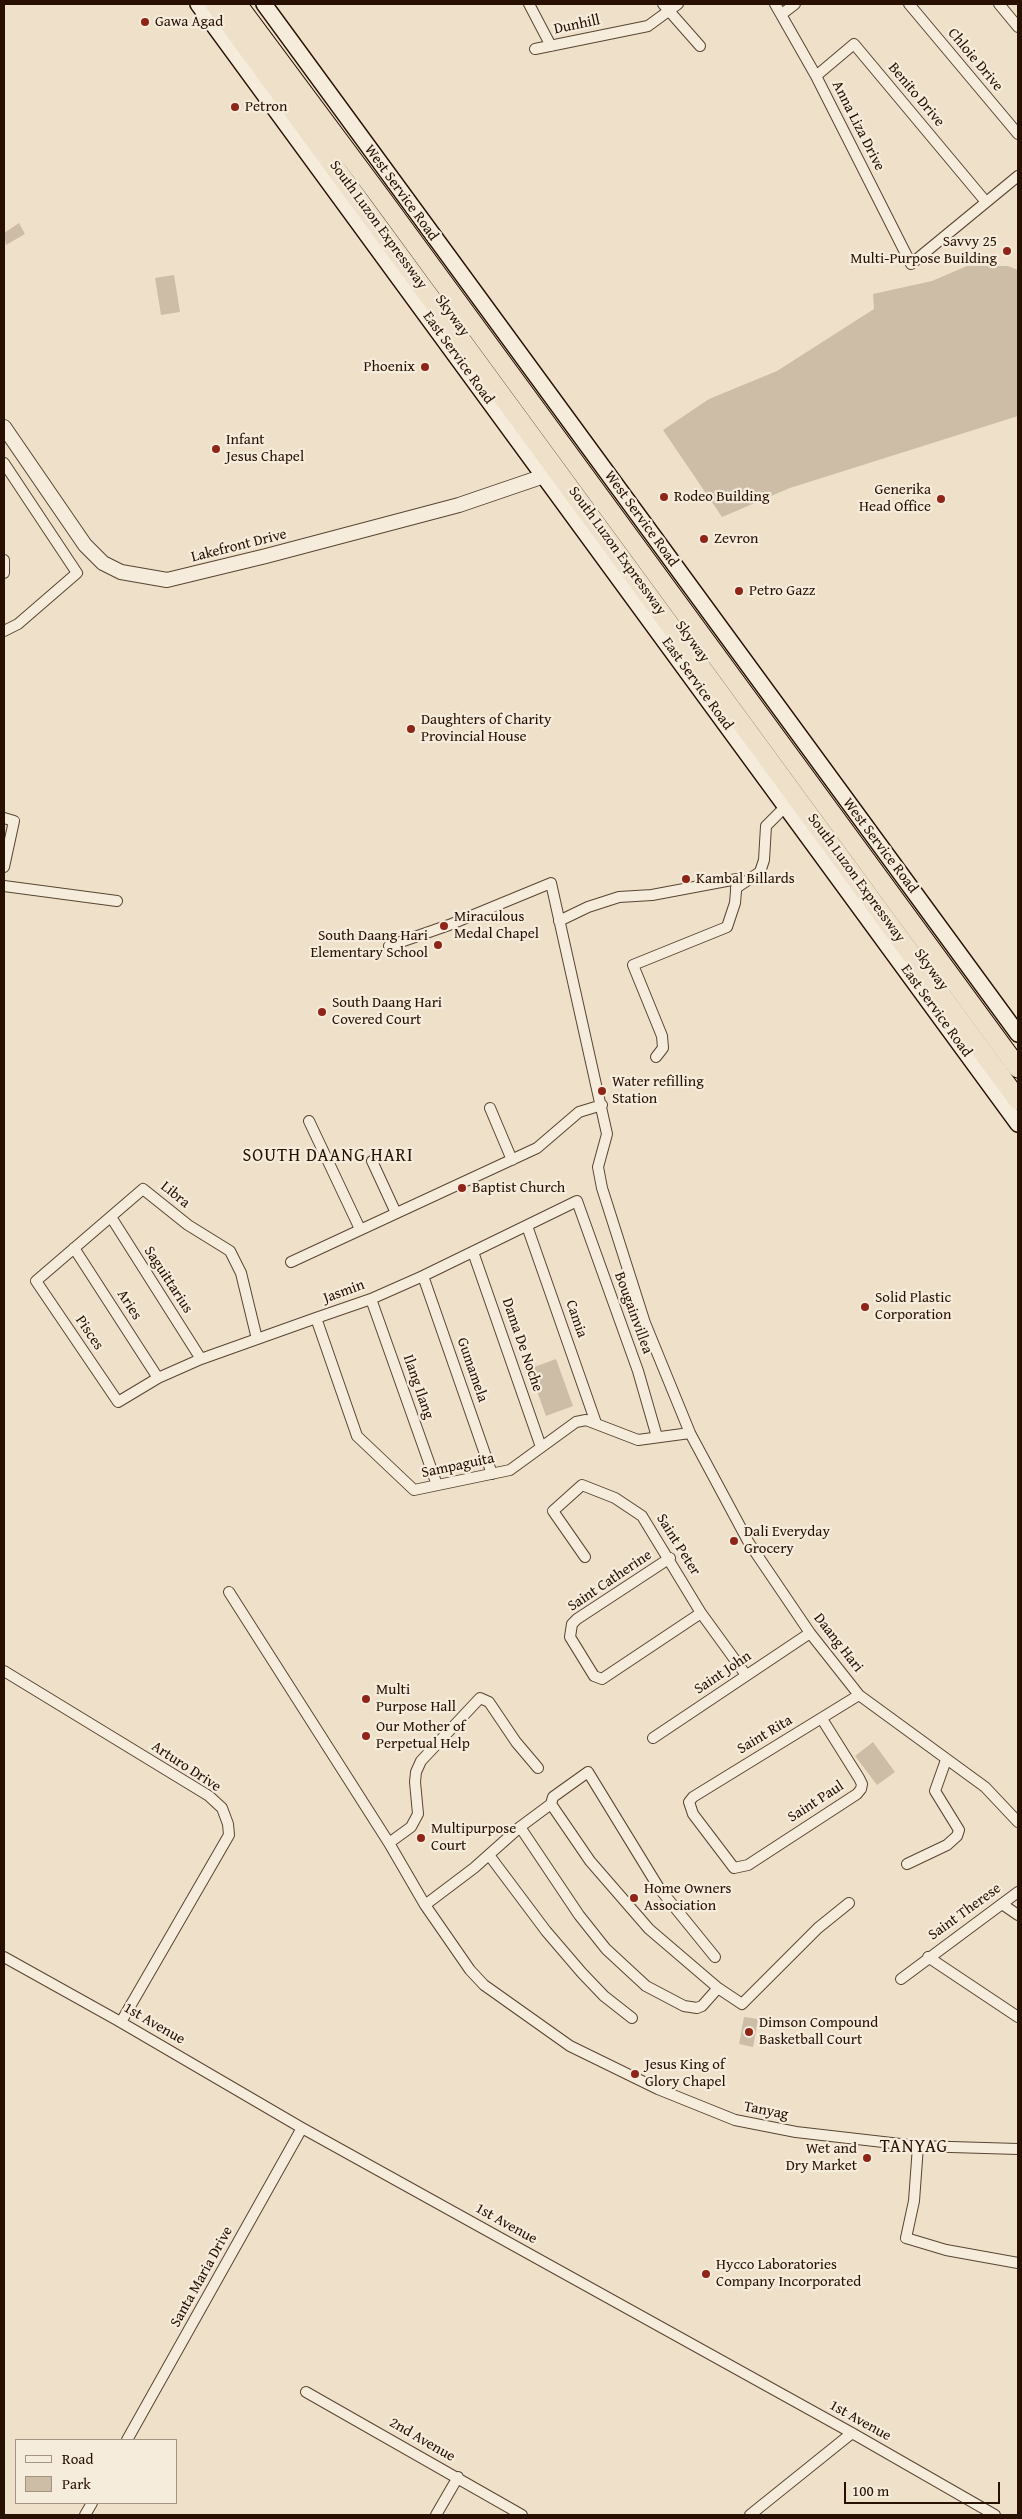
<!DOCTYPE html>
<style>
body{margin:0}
#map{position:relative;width:1022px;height:2519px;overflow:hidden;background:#efe1c9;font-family:"Gentium Book Plus",serif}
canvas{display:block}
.frame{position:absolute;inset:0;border:5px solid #271000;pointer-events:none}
.legend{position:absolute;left:15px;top:2439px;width:162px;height:65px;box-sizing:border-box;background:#f5ecdc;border:1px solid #a39484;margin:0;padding:6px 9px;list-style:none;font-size:15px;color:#271000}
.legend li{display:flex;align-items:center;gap:10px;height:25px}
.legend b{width:25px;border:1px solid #a39484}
.scale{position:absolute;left:844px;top:2482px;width:156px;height:22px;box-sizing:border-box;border:2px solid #271000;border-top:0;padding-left:6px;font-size:15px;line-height:18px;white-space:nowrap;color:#271000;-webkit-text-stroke:4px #f5ecdc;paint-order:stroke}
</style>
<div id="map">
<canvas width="1022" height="2519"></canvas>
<div class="frame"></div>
<ul class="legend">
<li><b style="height:6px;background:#f5ecdc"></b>Road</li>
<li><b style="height:14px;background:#cdbda7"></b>Park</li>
</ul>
<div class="scale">100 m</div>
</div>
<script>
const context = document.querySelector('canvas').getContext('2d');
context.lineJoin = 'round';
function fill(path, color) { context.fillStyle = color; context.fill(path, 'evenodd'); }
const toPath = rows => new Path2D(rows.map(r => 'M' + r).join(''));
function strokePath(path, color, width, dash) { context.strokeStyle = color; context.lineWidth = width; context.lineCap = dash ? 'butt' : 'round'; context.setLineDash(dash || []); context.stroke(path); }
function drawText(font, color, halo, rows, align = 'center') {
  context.font = font + ' "Gentium Book Plus",serif'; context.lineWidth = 4.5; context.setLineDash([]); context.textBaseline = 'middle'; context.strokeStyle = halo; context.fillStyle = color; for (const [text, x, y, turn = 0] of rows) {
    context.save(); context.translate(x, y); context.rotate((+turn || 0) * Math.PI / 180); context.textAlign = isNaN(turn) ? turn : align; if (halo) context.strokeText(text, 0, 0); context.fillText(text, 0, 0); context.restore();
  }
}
const green = toPath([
 [19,223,25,234,6,245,4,233],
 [967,266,1008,266,1018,270,1018,416,790,488,722,517,663,430,709,399,777,371,874,309,873,294,932,281],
 [174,275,180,312,161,315,155,278],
 [556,1359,573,1406,546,1416,529,1369],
 [873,1742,895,1772,877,1785,855,1756],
 [744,2017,758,2019,753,2047,739,2044]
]);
const minor = toPath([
 [529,4,551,46],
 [663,4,700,46],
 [775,4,816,76,911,264,1018,176],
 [909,4,1018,134],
 [999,4,1018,27],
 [782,14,795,4],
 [535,49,648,26,678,4],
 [816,76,854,44,986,202],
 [4,463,77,573,18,624,4,631],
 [4,560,4,573],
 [4,818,14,821,4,867],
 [4,886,117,901],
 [736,888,760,872,764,860,766,826,786,806],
 [559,921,588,907,619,897,652,895,737,879,735,903,727,927,633,965,662,1036,663,1048,656,1057],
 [389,946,449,925,551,883,607,1134,598,1167,602,1188,645,1323,690,1433,749,1543,810,1633,859,1695,985,1787,1018,1822],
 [490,1108,512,1160],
 [309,1121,360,1229],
 [372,1161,396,1213],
 [111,1217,201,1359],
 [527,1226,596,1423],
 [74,1248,158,1378],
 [473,1252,541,1447],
 [291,1262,537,1148,579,1112,602,1105],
 [423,1276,492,1474],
 [371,1299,437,1485],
 [316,1318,357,1436,414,1490,510,1470,576,1422,586,1420,638,1440,690,1433],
 [257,1339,241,1273,230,1251,188,1225,143,1189,36,1281,118,1402,158,1378,201,1359,316,1318,371,1299,423,1276,577,1201,638,1371,657,1437],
 [585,1557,553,1511,582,1485,615,1498,642,1516,701,1613,746,1675],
 [670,1558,577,1619,572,1624,570,1637,594,1676,602,1679,701,1613],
 [229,1592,389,1843,425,1905],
 [4,1671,209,1796,222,1808,228,1824,229,1835,121,2022],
 [822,1719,859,1778,862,1784,861,1789,857,1794,748,1865,734,1868,693,1814,689,1802,693,1797,859,1695],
 [653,1738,810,1633],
 [551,1804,553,1797,588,1772,659,1888,715,1957],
 [520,1827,579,1915,606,1949,646,1986,684,2006,697,2008,702,2006,718,1988],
 [389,1843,411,1827,418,1814,415,1782,416,1772,421,1761,480,1698,489,1702,516,1742,538,1768],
 [489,1855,546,1931,582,1973,604,1996,632,2018],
 [907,1864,947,1845,957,1836,959,1830,935,1791,946,1760],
 [849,1903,818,1928,742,2004,718,1988,649,1929,590,1861,551,1804,520,1827,474,1868,425,1905,470,1970,484,1985,570,2046,658,2089,735,2120,796,2132,918,2146,1018,2149],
 [1002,1904,1018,1915],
 [4,1957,117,2020,302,2128,852,2433,995,2515],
 [928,1957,1018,2017],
 [901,1979,1018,1892],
 [918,2146,914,2201,906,2238,946,2250,1018,2263],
 [306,2392,522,2515],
 [127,2440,302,2128],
 [85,2515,92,2503],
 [436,2515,458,2477],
 [750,2515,852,2433]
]);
const tertiary = toPath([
 [4,427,85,545,103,563,121,572,167,580,266,556,459,505,544,476]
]);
const secondary = toPath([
 [198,4,1018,1124],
 [264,4,1018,1034]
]);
const motorway = toPath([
 [215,4,1018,1100],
 [237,4,379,195,1018,1068]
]);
const markers = [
 [145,22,5,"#8f2418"],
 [235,107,5,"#8f2418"],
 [1007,251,5,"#8f2418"],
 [425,367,5,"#8f2418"],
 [216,449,5,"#8f2418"],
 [664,497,5,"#8f2418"],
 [941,499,5,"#8f2418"],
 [704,539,5,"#8f2418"],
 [739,591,5,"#8f2418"],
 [411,729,5,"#8f2418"],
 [686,879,5,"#8f2418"],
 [444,926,5,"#8f2418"],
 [438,945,5,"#8f2418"],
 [322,1012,5,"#8f2418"],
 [602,1091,5,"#8f2418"],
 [462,1188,5,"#8f2418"],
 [865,1307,5,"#8f2418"],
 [734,1541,5,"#8f2418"],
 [366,1699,5,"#8f2418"],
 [366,1736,5,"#8f2418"],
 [421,1838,5,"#8f2418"],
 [634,1898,5,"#8f2418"],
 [749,2032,5,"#8f2418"],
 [635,2074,5,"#8f2418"],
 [867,2158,5,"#8f2418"],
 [706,2274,5,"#8f2418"]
];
const poiNames = [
 ["Gawa Agad",155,22],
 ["Petron",245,107],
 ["Savvy 25",997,242,"right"],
 ["Multi-Purpose Building",997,259,"right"],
 ["Phoenix",415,367,"right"],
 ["Infant",226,440],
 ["Jesus Chapel",226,457],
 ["Generika",931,490,"right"],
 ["Head Office",931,507,"right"],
 ["Rodeo Building",674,497],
 ["Zevron",714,539],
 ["Petro Gazz",749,591],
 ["Daughters of Charity",421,720],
 ["Provincial House",421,737],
 ["Kambal Billards",696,879],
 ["Miraculous",454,917],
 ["Medal Chapel",454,934],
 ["South Daang Hari",428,936,"right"],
 ["Elementary School",428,953,"right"],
 ["South Daang Hari",332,1003],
 ["Covered Court",332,1020],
 ["Water refilling",612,1082],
 ["Station",612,1099],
 ["Baptist Church",472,1188],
 ["Solid Plastic",875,1298],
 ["Corporation",875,1315],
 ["Dali Everyday",744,1532],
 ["Grocery",744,1549],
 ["Multi",376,1690],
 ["Purpose Hall",376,1707],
 ["Our Mother of",376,1727],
 ["Perpetual Help",376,1744],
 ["Multipurpose",431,1829],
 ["Court",431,1846],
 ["Home Owners",644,1889],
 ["Association",644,1906],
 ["Dimson Compound",759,2023],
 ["Basketball Court",759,2040],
 ["Jesus King of",645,2065],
 ["Glory Chapel",645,2082],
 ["Wet and",857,2149,"right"],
 ["Dry Market",857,2166,"right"],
 ["Hycco Laboratories",716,2265],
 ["Company Incorporated",716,2282]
];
const streetNames = [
 ["Dunhill",577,25,-12],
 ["Chloie Drive",975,60,50],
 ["Benito Drive",916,95,50],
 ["Anna Liza Drive",858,126,63],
 ["West Service Road",401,193,54],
 ["South Luzon Expressway",378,225,54],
 ["Skyway",452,316,54],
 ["East Service Road",458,358,54],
 ["West Service Road",641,519,54],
 ["Lakefront Drive",239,546,-14],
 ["South Luzon Expressway",617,551,54],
 ["Skyway",692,642,54],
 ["East Service Road",697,684,54],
 ["West Service Road",880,846,53],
 ["South Luzon Expressway",856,878,54],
 ["Skyway",931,970,54],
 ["East Service Road",936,1011,54],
 ["Libra",175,1195,39],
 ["Saguittarius",168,1280,57],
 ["Jasmin",344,1292,-20],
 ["Aries",129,1305,57],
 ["Bougainvillea",633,1313,70],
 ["Camia",576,1319,71],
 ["Pisces",89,1333,56],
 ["Dama De Noche",522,1345,71],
 ["Gumamela",472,1370,71],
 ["Ilang Ilang",418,1387,71],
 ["Sampaguita",458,1466,-12],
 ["Saint Peter",678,1545,58],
 ["Saint Catherine",610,1581,-34],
 ["Daang Hari",838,1643,52],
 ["Saint John",723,1673,-34],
 ["Saint Rita",765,1735,-31],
 ["Arturo Drive",186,1767,33],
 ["Saint Paul",816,1802,-33],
 ["Saint Therese",965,1912,-36],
 ["1st Avenue",154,2024,30],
 ["Tanyag",766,2111,11],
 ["1st Avenue",506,2224,29],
 ["Santa Maria Drive",202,2277,-61],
 ["1st Avenue",860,2421,29],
 ["2nd Avenue",422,2440,30]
];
const quarterNames = [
 ["SOUTH DAANG HARI",328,1156],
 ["TANYAG",914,2147]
];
fill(green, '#cdbda7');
strokePath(minor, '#594432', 12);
strokePath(tertiary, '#594432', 16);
strokePath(secondary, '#271000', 18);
strokePath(motorway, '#271000', 21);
strokePath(minor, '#f5ecdc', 10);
strokePath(tertiary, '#f5ecdc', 14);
strokePath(secondary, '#f5ecdc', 15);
strokePath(motorway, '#efe1c9', 19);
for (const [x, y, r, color] of markers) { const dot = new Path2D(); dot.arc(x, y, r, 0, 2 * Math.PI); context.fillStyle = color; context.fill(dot); strokePath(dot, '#f5ecdc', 2); }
drawText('15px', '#271000', '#f5ecdc', poiNames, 'left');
drawText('15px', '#271000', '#f5ecdc', streetNames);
context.letterSpacing = '1px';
drawText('18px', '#271000', '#f5ecdc', quarterNames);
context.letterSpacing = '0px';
</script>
